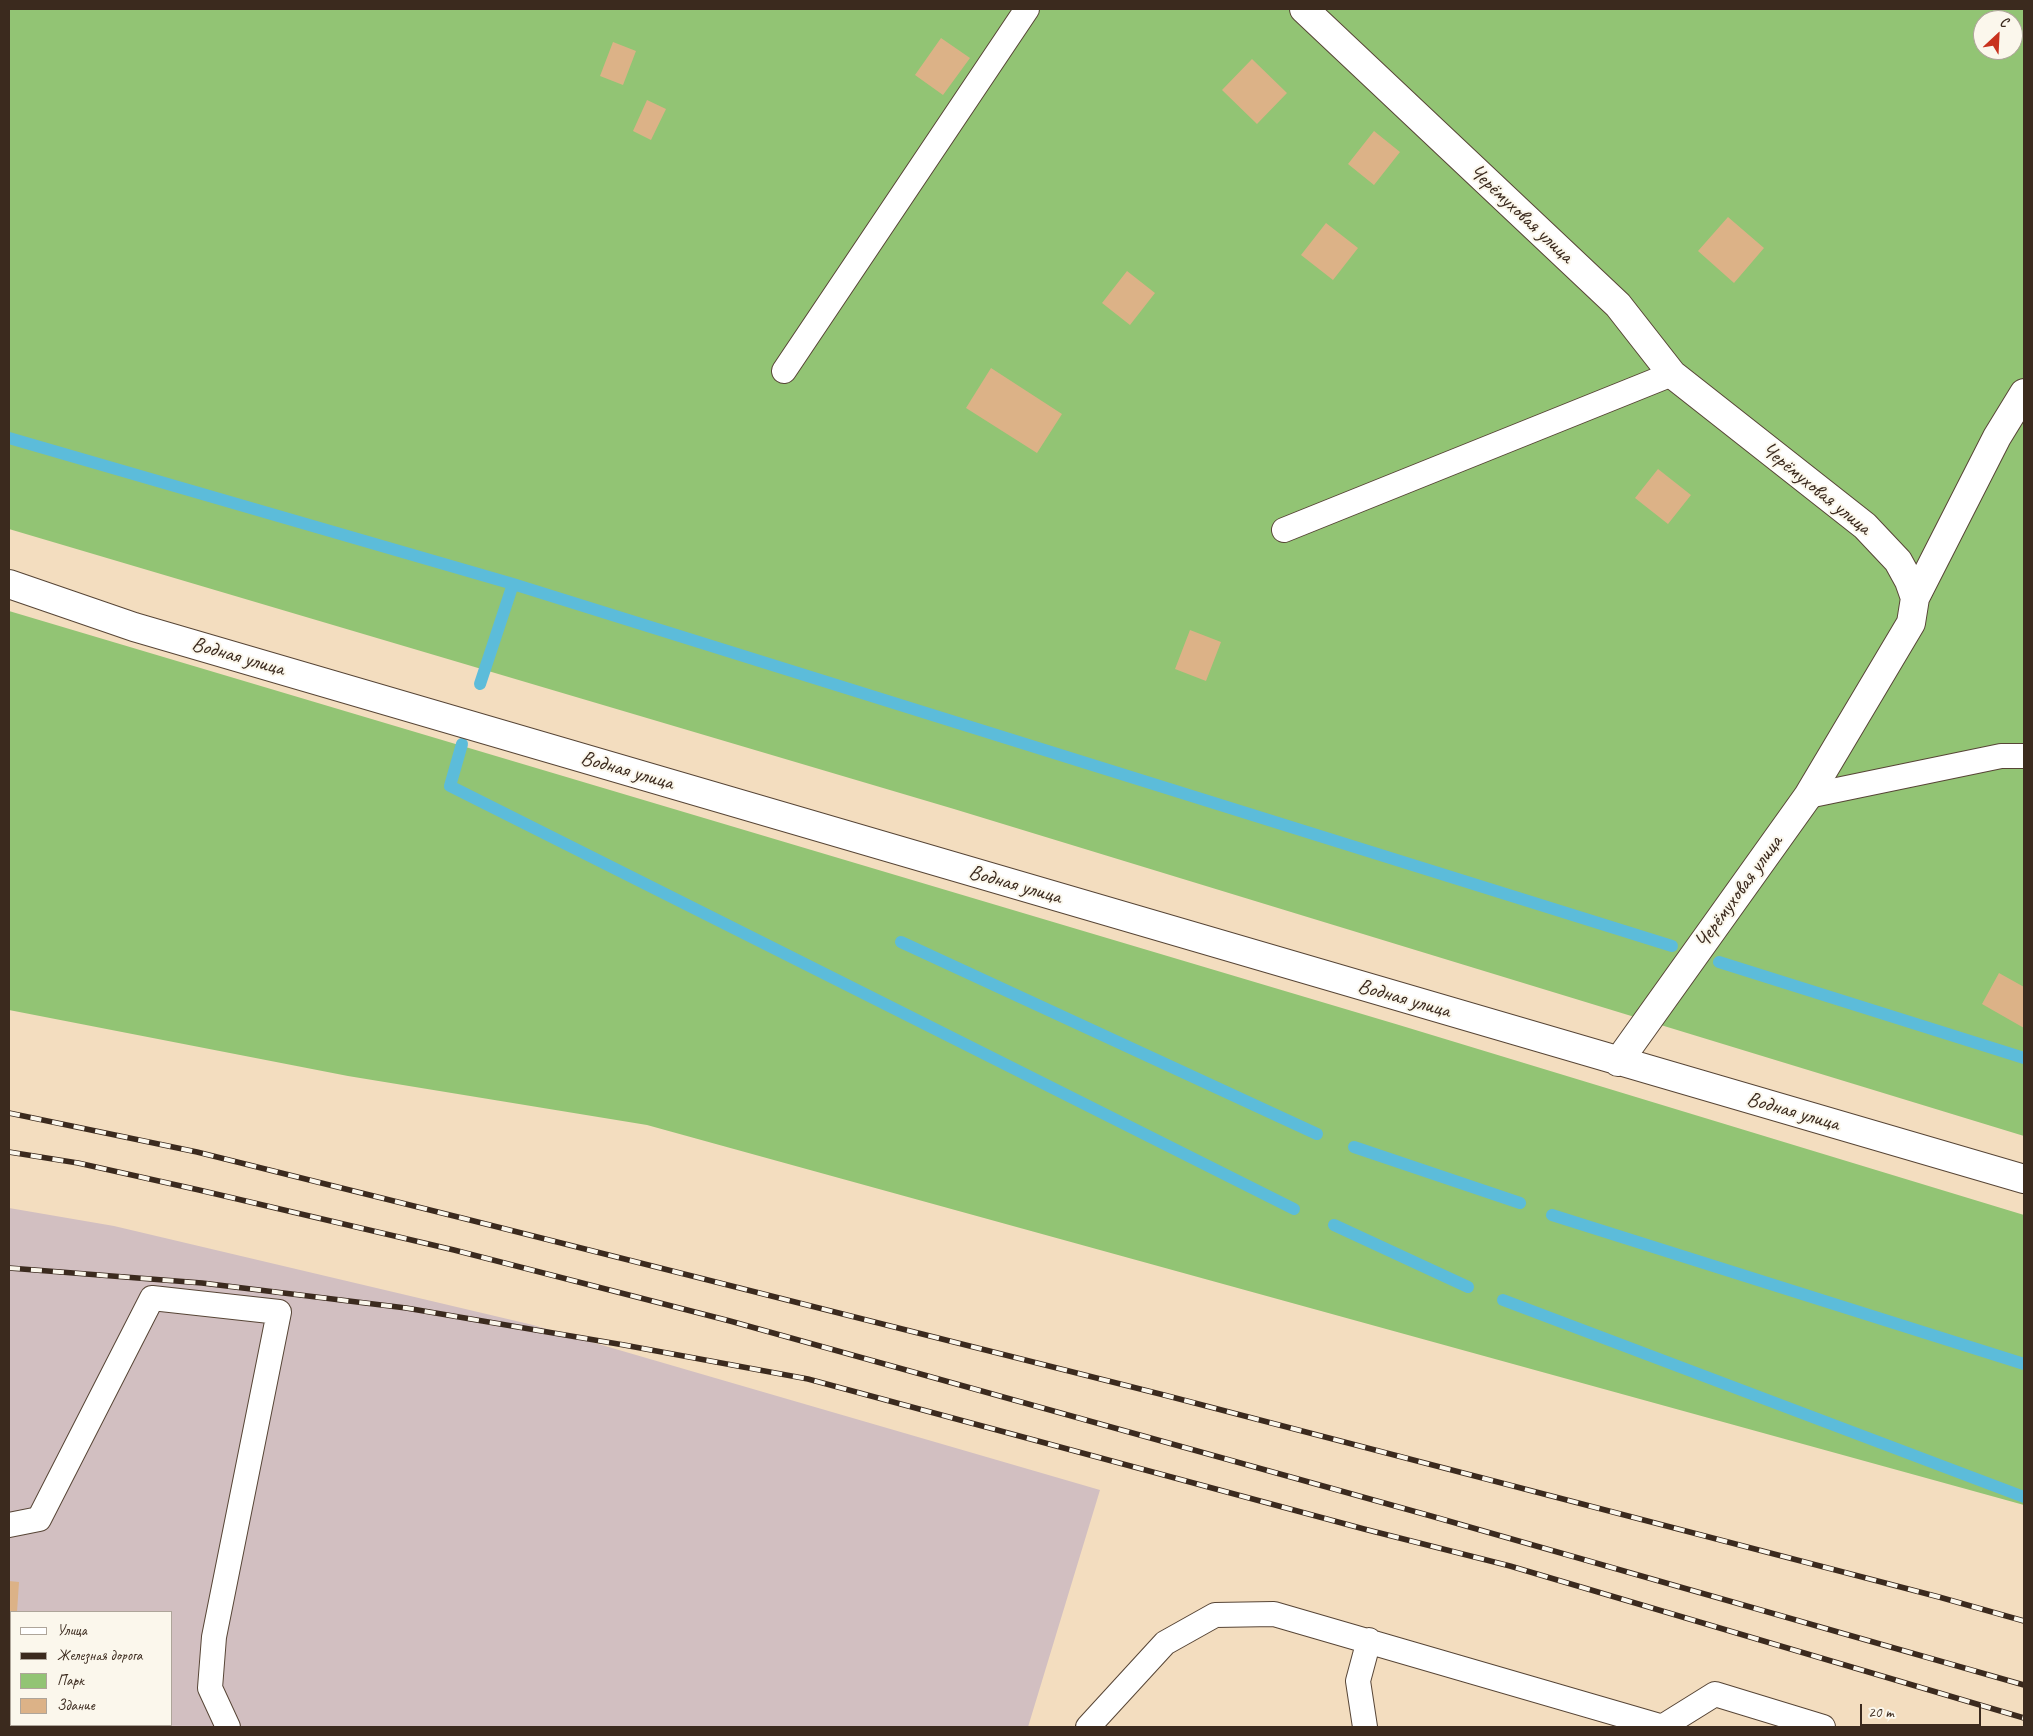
<!DOCTYPE html>
<meta charset="utf-8">
<style>
body{margin:0}
#map{position:relative;width:2033px;height:1736px;overflow:hidden;background:#f3ddbf;font-family:Caveat,sans-serif}
canvas{display:block}
.frame{position:absolute;inset:0;border:10px solid #3b2a1e;pointer-events:none}
.legend{position:absolute;left:10px;top:1611px;width:162px;height:115px;box-sizing:border-box;background:#fbf7ec;border:1px solid #aea59a;margin:0;padding:6px 9px;list-style:none;font-size:15px;color:#3b2a1e}
.legend li{display:flex;align-items:center;gap:10px;height:25px}
.legend b{width:25px;border:1px solid #aea59a}
.north{position:absolute;left:1973px;top:10px;width:50px;height:50px;box-sizing:border-box;background:#fbf7ec;border:1px solid #aea59a;border-radius:50%;rotate:25deg;font-size:14px;font-weight:700;line-height:20px;text-align:center;color:#3b2a1e}
.north::after{content:'';display:block;margin:auto;width:18px;height:22px;background:#c8321e;clip-path:polygon(50% 0,100% 100%,50% 72%,0 100%)}
.scale{position:absolute;left:1860px;top:1704px;width:121px;height:22px;box-sizing:border-box;border:2px solid #3b2a1e;border-top:0;padding-left:6px;font-size:15px;line-height:18px;white-space:nowrap;color:#3b2a1e;-webkit-text-stroke:4px #fbf7ec;paint-order:stroke}
</style>
<div id="map">
<canvas width="2033" height="1736"></canvas>
<div class="frame"></div>
<ul class="legend">
<li><b style="height:6px;background:#fff"></b>Улица</li>
<li><b style="height:6px;background:#3b2a1e"></b>Железная дорога</li>
<li><b style="height:14px;background:#92c474"></b>Парк</li>
<li><b style="height:14px;background:#dcb287"></b>Здание</li>
</ul>
<div class="north">С</div>
<div class="scale">20 m</div>
</div>
<script>
const context = document.querySelector('canvas').getContext('2d');
context.lineJoin = 'round';
function fill(path, color) { context.fillStyle = color; context.fill(path, 'evenodd'); }
const toPath = rows => new Path2D(rows.map(r => 'M' + r).join(''));
function strokePath(path, color, width, dash) { context.strokeStyle = color; context.lineWidth = width; context.lineCap = dash ? 'butt' : 'round'; context.setLineDash(dash || []); context.stroke(path); }
function drawText(font, color, halo, rows, align = 'center') {
  context.font = font + ' Caveat,sans-serif'; context.lineWidth = 4; context.setLineDash([]); context.textBaseline = 'middle'; context.strokeStyle = halo; context.fillStyle = color; for (const [text, x, y, turn = 0] of rows) {
    context.save(); context.translate(x, y); context.rotate((+turn || 0) * Math.PI / 180); context.textAlign = isNaN(turn) ? turn : align; if (halo) context.strokeText(text, 0, 0); context.fillText(text, 0, 0); context.restore();
  }
}
const industrial = toPath([
 [9,1208,114,1226,533,1325,1100,1490,1028,1727,9,1727],
 [11,1612,171,1612,171,1725,11,1725]
]);
const green = toPath([
 [9,9,2024,9,2024,1136,954,809,9,529],
 [1983,20,2013,20,2013,50,1983,50],
 [9,611,1399,1025,2024,1215,2024,1505,647,1125,348,1076,9,1010]
]);
const stream = toPath([
 [9,438,513,584,1672,946],
 [480,684,513,584],
 [462,744,450,786,1294,1209],
 [901,942,1317,1134],
 [1719,962,2024,1058],
 [1354,1147,1520,1203],
 [1552,1215,2024,1364],
 [1334,1225,1468,1287],
 [1503,1300,2024,1497]
]);
const building = toPath([
 [941,38,970,58,943,95,915,75],
 [613,42,636,51,623,85,600,76],
 [1252,59,1287,93,1257,124,1222,90],
 [647,100,666,109,651,140,633,131],
 [1374,131,1400,152,1374,185,1348,164],
 [1728,217,1764,248,1734,283,1698,251],
 [1326,223,1358,248,1333,280,1301,255],
 [1127,271,1155,293,1130,325,1102,303],
 [991,368,1062,414,1037,453,966,408],
 [1658,469,1691,495,1668,524,1635,498],
 [1190,630,1221,642,1206,681,1175,669],
 [1999,973,2024,987,2024,1028,1982,1004],
 [9,1581,19,1582,17,1612,11,1612,11,1673,9,1673]
]);
const service = toPath([
 [784,371,1027,9],
 [1284,530,1672,374],
 [1808,796,2001,756,2024,756],
 [9,1525,39,1519,152,1298,279,1312,214,1637,210,1688,228,1727],
 [1088,1727,1165,1643,1215,1615,1274,1614,1663,1727],
 [1365,1727,1358,1681,1369,1640],
 [1662,1727,1715,1694,1823,1727]
]);
const minor = toPath([
 [1304,9,1618,305,1672,374,1865,526,1898,561,1909,581,1915,598,1911,623,1808,796,1618,1062],
 [9,584,134,627,2024,1179],
 [1915,598,1997,437,2024,393]
]);
const rail = toPath([
 [9,1113,197,1152,462,1218,1164,1395,1939,1597,2024,1621],
 [9,1152,78,1163,199,1190,454,1250,730,1321,1431,1516,2024,1685],
 [9,1268,202,1283,406,1308,624,1345,808,1379,1364,1529,1510,1566,2024,1718]
]);
const streetNames = [
 ["Черёмуховая улица",1521,214,43],
 ["Черёмуховая улица",1816,489,39],
 ["Водная улица",238,657,16],
 ["Водная улица",627,771,16],
 ["Водная улица",1015,885,16],
 ["Черёмуховая улица",1739,892,-54],
 ["Водная улица",1404,999,16],
 ["Водная улица",1793,1112,16]
];
fill(industrial, '#d2bfc1');
fill(green, '#92c474');
strokePath(stream, '#5cbcda', 12);
fill(building, '#dcb287');
strokePath(service, '#574536', 26);
strokePath(minor, '#574536', 30);
strokePath(service, '#fff', 24);
strokePath(minor, '#fff', 28);
strokePath(rail, '#3b2a1e', 5.5);
strokePath(rail, '#fbf7ec', 4, [11]);
drawText('21px', '#3b2a1e', '#fbf7ec', streetNames);
</script>
